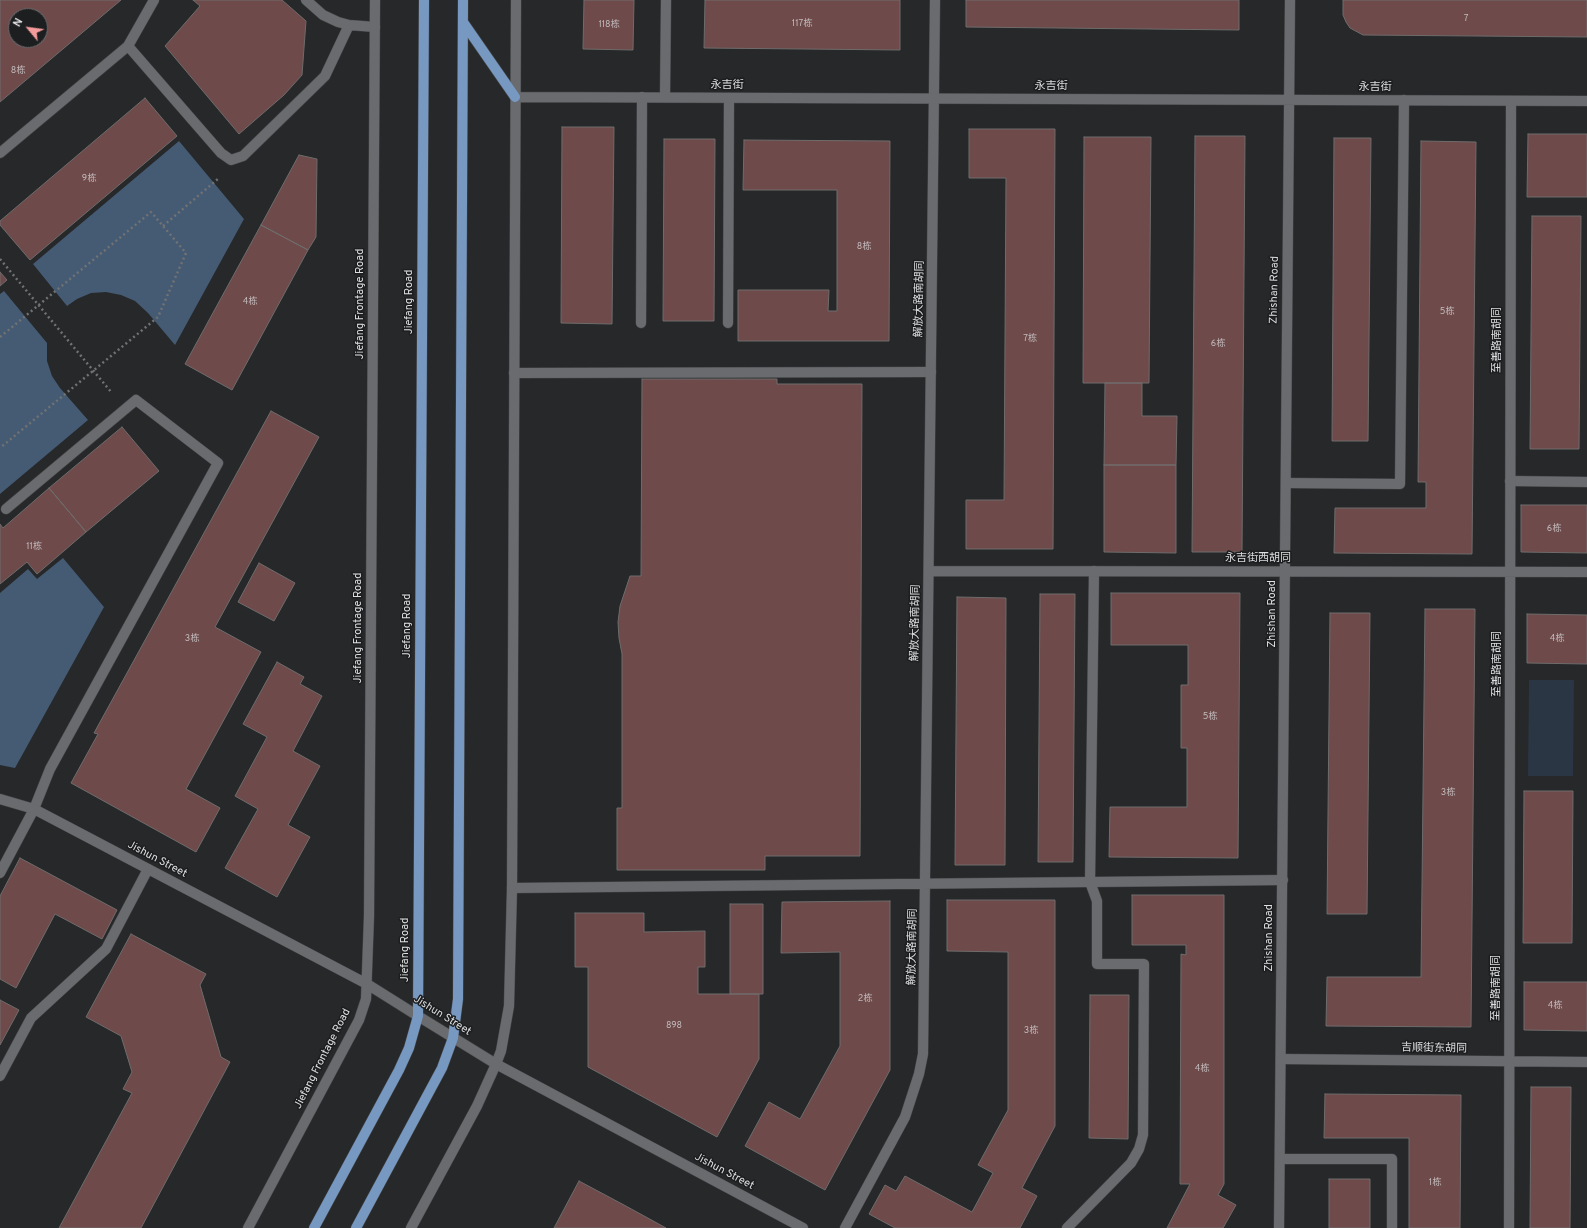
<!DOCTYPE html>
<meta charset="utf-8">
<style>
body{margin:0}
#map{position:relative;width:1587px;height:1228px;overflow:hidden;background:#26282a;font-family:Overpass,sans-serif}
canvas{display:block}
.north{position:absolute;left:8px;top:8px;width:40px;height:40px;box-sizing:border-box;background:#1c1e20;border:1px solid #6a6b6d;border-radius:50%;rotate:299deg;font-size:11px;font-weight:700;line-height:16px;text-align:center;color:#dedfe1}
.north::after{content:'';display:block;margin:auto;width:14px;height:18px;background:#f59b9b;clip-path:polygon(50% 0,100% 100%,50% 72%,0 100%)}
</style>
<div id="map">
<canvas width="1587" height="1228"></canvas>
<div class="north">N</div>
</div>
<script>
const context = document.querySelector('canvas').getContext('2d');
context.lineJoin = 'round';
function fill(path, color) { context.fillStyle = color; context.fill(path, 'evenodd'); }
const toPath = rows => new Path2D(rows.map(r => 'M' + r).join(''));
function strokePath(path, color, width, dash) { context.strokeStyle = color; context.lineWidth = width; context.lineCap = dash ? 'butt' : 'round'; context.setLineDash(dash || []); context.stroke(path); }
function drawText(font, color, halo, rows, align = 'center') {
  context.font = font + ' Overpass,"Noto Sans SC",sans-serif'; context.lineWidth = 3; context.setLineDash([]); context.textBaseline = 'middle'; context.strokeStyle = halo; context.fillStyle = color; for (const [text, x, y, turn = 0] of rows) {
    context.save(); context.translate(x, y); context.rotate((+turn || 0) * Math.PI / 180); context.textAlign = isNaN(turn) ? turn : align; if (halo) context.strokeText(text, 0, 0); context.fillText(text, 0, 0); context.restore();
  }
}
const green = toPath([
 [1529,680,1574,680,1573,776,1528,776]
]);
const forest = toPath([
 [179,141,244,219,175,345,148,313,135,301,121,295,106,292,91,293,77,299,67,306,33,264],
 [4,291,47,343,47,361,52,376,60,388,88,420,0,494,0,294],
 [63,558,104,607,15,768,0,765,0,593,28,569,37,579]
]);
const building = toPath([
 [0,0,121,0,0,102,0,0],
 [16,16,40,16,40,40,16,40,16,16],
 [193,0,282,0,306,21,302,75,284,95,239,134,165,46,200,6,193,0],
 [584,0,634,0,633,50,583,49,584,0],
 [705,0,900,0,900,50,704,48,705,0],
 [966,0,1239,0,1239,30,966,27,966,0],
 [1343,0,1587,0,1587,37,1363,35,1350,28,1346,22,1343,15,1343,0],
 [145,98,177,136,30,260,0,225,0,221,145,98],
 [562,127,614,127,612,324,561,323,562,127],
 [969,129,1055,129,1053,549,966,549,966,500,1004,500,1006,178,969,178,969,129],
 [1528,134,1587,134,1587,197,1527,197,1528,134],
 [1195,136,1245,136,1242,552,1192,552,1195,136],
 [1084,137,1151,137,1149,383,1083,383,1084,137],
 [1334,138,1371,138,1368,441,1332,441,1334,138],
 [664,139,715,139,714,321,663,321,664,139],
 [744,140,890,141,889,341,738,341,738,290,829,290,828,311,837,311,837,190,743,190,744,140],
 [1421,141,1476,142,1472,554,1334,553,1335,508,1426,508,1426,482,1418,482,1421,141],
 [299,155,317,159,316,237,308,250,261,225,299,155],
 [1532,216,1581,216,1579,449,1530,449,1532,216],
 [261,225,308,250,232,390,185,364,261,225],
 [0,272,7,280,0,286,0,272],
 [642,379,777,379,777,384,862,384,860,856,765,856,765,870,617,870,617,808,622,808,622,654,619,638,618,622,620,606,630,576,641,576,642,379],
 [1105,383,1142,383,1142,416,1177,416,1176,465,1104,465,1105,383],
 [271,411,319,437,215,627,261,652,186,789,220,808,196,852,71,783,98,734,94,733,271,411],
 [122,427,159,471,86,532,49,488,122,427],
 [1104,465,1176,465,1176,553,1104,552,1104,465],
 [49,488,86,532,37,574,27,562,0,584,0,524,3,528,49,488],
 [1521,505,1587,505,1587,553,1521,552,1521,505],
 [259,563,295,583,274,621,238,602,259,563],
 [1111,593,1240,593,1238,858,1109,857,1110,807,1187,807,1187,748,1181,748,1181,685,1188,685,1188,645,1111,645,1111,593],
 [1040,594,1075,594,1073,862,1038,862,1040,594],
 [957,597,1006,598,1005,865,955,865,957,597],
 [1425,609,1475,609,1471,1027,1326,1026,1327,977,1421,977,1425,609],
 [1330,613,1370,613,1367,914,1327,914,1330,613],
 [1527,614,1587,615,1587,664,1527,663,1527,614],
 [277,662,304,677,300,684,322,696,293,751,320,766,288,825,310,837,277,897,225,868,258,809,235,796,267,737,243,724,277,662],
 [1524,791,1573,791,1572,943,1523,943,1524,791],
 [20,858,117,910,102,939,55,914,16,988,0,979,0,896,20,858],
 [1132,895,1224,895,1224,1184,1218,1195,1236,1205,1223,1228,1167,1228,1190,1184,1180,1184,1181,954,1186,955,1186,945,1132,945,1132,895],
 [947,900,1055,900,1055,1126,1022,1188,1037,1196,1020,1228,895,1228,869,1214,885,1185,896,1191,905,1176,972,1212,993,1173,978,1165,1008,1110,1008,952,947,951,947,900],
 [890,901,890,1070,825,1190,745,1146,769,1102,800,1119,840,1046,840,952,781,953,782,902,890,901],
 [730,904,763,904,763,994,730,994,730,904],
 [575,913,644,913,644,932,705,931,705,967,698,967,698,994,759,994,759,1059,717,1137,588,1067,588,967,575,967,575,913],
 [131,934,206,974,200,985,221,1057,230,1062,141,1228,59,1228,132,1093,123,1089,132,1072,121,1036,86,1017,131,934],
 [1524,982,1587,982,1587,1031,1524,1030,1524,982],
 [1090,995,1129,995,1128,1139,1089,1138,1090,995],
 [0,1000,19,1010,0,1045,0,1000],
 [1531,1087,1571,1087,1570,1228,1530,1228,1531,1087],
 [1325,1094,1461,1095,1460,1228,1409,1228,1409,1138,1324,1138,1325,1094],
 [1329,1179,1370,1179,1370,1228,1329,1228,1329,1179],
 [579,1181,624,1205,666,1228,554,1228,579,1181]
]);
const path = toPath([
 [163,226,219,178],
 [0,259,112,393],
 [0,337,151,212,186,253,158,317,0,448]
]);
const service = toPath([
 [306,0,323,15,338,22,349,25,375,27],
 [128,46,221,153,231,160,243,156,325,76,349,25],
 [665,97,666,0],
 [0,153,128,46,154,0],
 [641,323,642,97],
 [728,323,729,98],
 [514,373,931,372],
 [1510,481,1587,482],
 [1286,483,1400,484,1404,100],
 [0,873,34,809,50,769,218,463,136,400,6,509],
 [0,1076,31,1018,106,949,148,869],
 [1280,1159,1392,1159,1392,1228],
 [1067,1228,1131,1163,1139,1149,1143,1135,1144,964,1097,964,1097,901,1090,882,1094,571]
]);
const minor = toPath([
 [929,571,1587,572],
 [512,888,1283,880],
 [1281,1059,1587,1062],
 [845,1228,905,1117,919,1074,923,1054,935,0],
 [1509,1228,1511,101]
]);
const tertiary = toPath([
 [515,97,1587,101],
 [0,799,34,809,367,984,418,1016],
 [248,1228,359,1020,366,999,369,916,375,0],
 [411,1228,477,1106,496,1064,501,1051,509,1006,512,888,516,0],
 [1279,1228,1290,0]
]);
const secondary = toPath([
 [418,1016,496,1064,803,1228]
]);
const primary = toPath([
 [463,22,515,97],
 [314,1228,399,1070,409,1048,418,1016,424,0],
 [356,1228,442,1068,453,1038,458,999,463,0]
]);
const numberNames = [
 ["7",1466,19],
 ["117栋",802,24],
 ["118栋",609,25],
 ["8栋",18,71],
 ["9栋",89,179],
 ["8栋",864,247],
 ["4栋",250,302],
 ["5栋",1447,312],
 ["7栋",1030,339],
 ["6栋",1218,344],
 ["6栋",1554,529],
 ["11栋",34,547],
 ["3栋",192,639],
 ["4栋",1557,639],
 ["5栋",1210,717],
 ["3栋",1448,793],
 ["2栋",865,999],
 ["4栋",1555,1006],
 ["898",674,1026],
 ["3栋",1031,1031],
 ["4栋",1202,1069],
 ["1栋",1435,1183]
];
const streetNames = [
 ["永吉街",727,86],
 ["永吉街",1051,87],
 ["永吉街",1375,88],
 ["Zhishan Road",1275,290,-89],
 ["解放大路南胡同",920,299,-89],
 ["Jiefang Road",410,302,-90],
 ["Jiefang Frontage Road",361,304,-90],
 ["至善路南胡同",1498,340,-90],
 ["永吉街西胡同",1258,559],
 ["Zhishan Road",1273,614,-90],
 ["解放大路南胡同",916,623,-89],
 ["Jiefang Road",408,626,-90],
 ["Jiefang Frontage Road",359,628,-90],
 ["至善路南胡同",1498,664,-90],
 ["Jishun Street",157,860,28],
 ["Zhishan Road",1270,938,-90],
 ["解放大路南胡同",913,947,-89],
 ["Jiefang Road",406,950,-90],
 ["至善路南胡同",1497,988,-90],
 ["Jishun Street",442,1016,32],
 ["吉顺街东胡同",1434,1049,1],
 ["Jiefang Frontage Road",323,1059,-63],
 ["Jishun Street",724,1172,28]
];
fill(green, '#2b3645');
fill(forest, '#455a73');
fill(building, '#6e4a4a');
strokePath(building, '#706c6c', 1);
strokePath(service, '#454648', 11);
strokePath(minor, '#454648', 11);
strokePath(tertiary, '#454648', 11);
strokePath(secondary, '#454648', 11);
strokePath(primary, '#454648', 11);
strokePath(path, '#707274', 2.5, [2, 3]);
strokePath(service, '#696b6e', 10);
strokePath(minor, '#696b6e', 10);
strokePath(tertiary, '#696b6e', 10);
strokePath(secondary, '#696b6e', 10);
strokePath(primary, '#7798c0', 10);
drawText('9px', '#c2babb', null, numberNames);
drawText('11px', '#dedfe1', '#1c1e20', streetNames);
</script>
